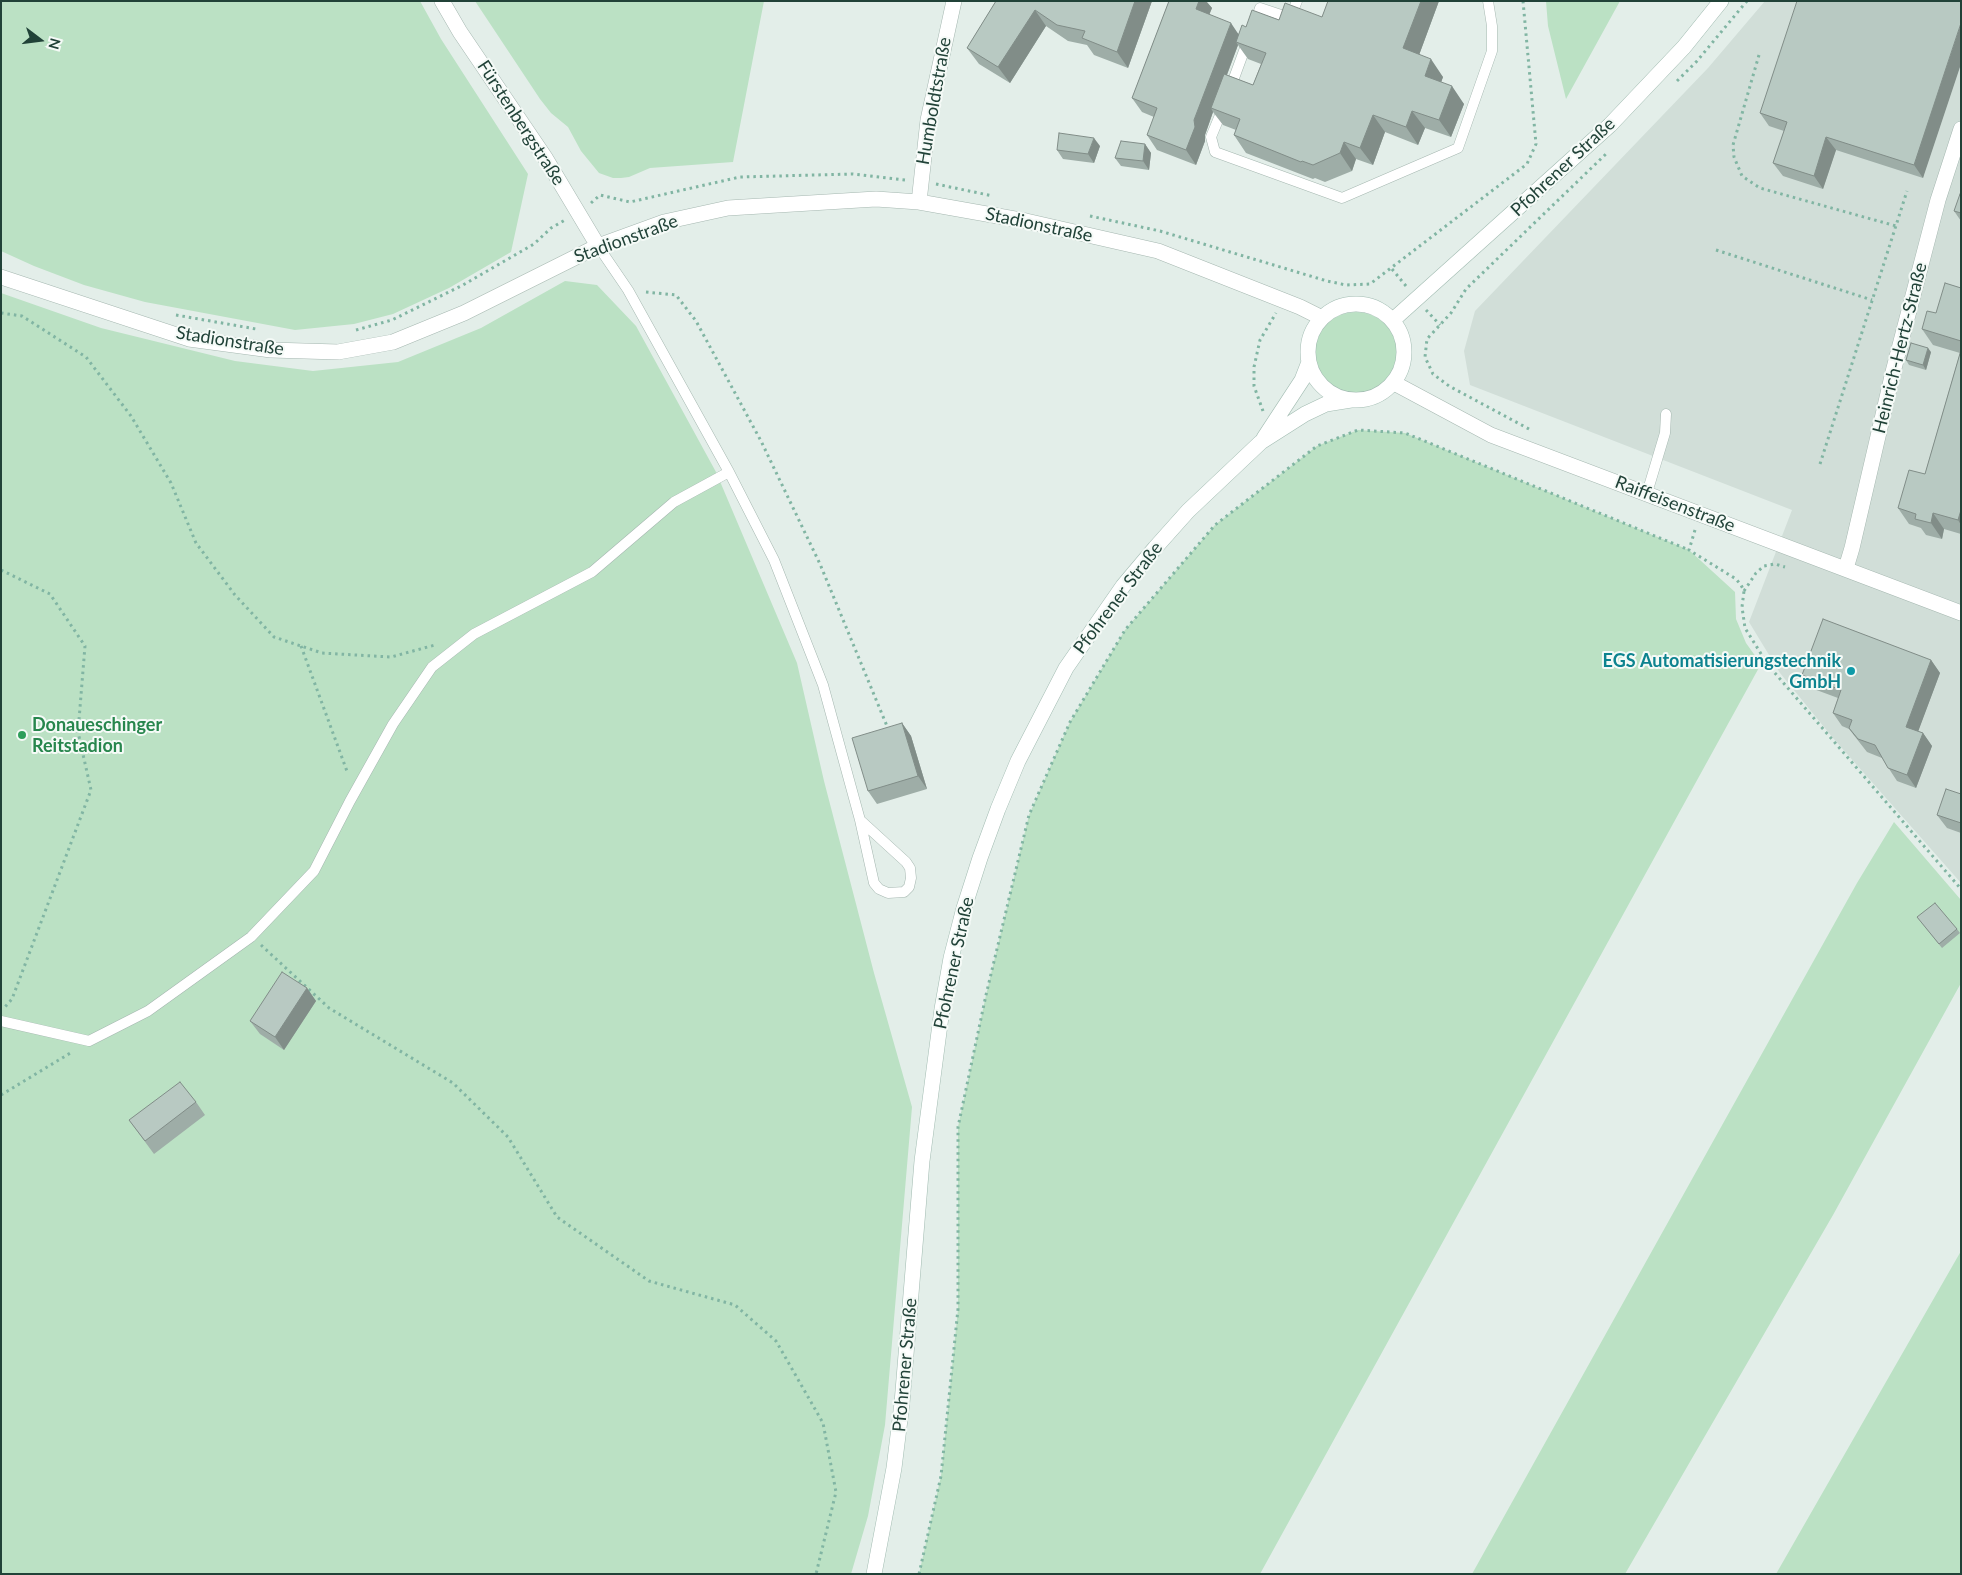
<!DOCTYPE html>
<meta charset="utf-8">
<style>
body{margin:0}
#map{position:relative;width:1962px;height:1575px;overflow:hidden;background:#e3eee9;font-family:Lato,sans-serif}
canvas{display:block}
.frame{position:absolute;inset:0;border:2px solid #214238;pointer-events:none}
.north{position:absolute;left:15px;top:15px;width:50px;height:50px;-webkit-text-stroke:4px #f5faf7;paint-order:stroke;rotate:105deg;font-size:14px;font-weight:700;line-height:20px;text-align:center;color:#214238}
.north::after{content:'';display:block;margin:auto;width:18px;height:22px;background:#214238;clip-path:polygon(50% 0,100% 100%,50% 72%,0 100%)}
</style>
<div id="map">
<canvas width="1962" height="1575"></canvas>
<div class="frame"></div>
<div class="north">N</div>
</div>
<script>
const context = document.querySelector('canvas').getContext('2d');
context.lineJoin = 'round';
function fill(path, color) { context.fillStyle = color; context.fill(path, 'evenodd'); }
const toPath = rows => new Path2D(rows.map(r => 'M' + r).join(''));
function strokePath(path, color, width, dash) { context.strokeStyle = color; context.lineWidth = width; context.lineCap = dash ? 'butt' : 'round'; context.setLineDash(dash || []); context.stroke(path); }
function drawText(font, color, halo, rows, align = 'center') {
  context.font = font + ' Lato,sans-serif'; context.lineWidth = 4; context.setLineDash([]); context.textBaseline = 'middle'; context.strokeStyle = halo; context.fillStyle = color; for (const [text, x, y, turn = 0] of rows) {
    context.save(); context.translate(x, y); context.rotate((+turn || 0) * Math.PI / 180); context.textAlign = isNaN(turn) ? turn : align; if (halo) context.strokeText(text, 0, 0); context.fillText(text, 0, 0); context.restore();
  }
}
const built = toPath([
 [1765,1,1961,1,1961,883,1833,738,1780,673,1749,622,1792,510,1470,385,1464,351,1475,311,1708,68]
]);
const green = toPath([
 [1,1,420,1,441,39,528,174,511,252,449,288,393,314,354,324,295,330,145,302,84,285,34,266,1,251],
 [475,1,764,1,733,162,650,168,629,177,621,178,613,178,599,173,581,151,568,127,551,113,540,99],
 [1546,1,1620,1,1566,99,1548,26],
 [565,281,597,285,636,326,716,472,797,663,824,781,874,973,912,1107,885,1425,868,1516,851,1574,1,1574,1,293,101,328,235,361,313,371,398,362,481,328],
 '1315 353a41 41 0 1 1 82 0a41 41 0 1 1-82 0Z',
 [1358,430,1405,433,1689,550,1735,592,1736,619,1746,643,1761,664,1260,1574,919,1574,941,1476,958,1309,958,1127,986,995,1029,815,1070,722,1125,630,1215,525,1317,446],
 [1894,822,1961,900,1961,983,1833,1215,1625,1574,1472,1574,1857,883],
 [1961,1251,1961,1574,1776,1574]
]);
const path = toPath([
 [1759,55,1733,145,1734,157,1742,176,1760,188,1896,226],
 [1677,81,1697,61,1747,1],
 [936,184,993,196],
 [591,203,600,195,630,202,740,177,853,174,905,180],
 [1090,216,1160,231,1327,281,1346,285,1370,284,1527,164,1536,144,1523,1],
 [1716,250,1872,300],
 [1392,269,1406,286],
 [646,292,676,295,696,321,761,441,820,564,889,731],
 [1426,310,1440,325],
 [1,313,22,316,86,357,131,416,171,483,196,543,235,595,274,637,322,653,391,657,435,645],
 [176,315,256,329],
 [356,330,392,320,463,285,534,244,551,228,565,220],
 [1263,411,1254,386,1254,367,1260,340,1276,313],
 [1529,429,1449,386,1433,374,1425,357,1427,339,1451,313,1466,289,1608,152],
 [1820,464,1907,191],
 [1695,530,1689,550,1736,579,1741,585,1744,591,1742,607,1745,628,1768,665,1961,889],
 [1,570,50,594,85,646,78,732,91,790,12,999,5,1007],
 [1744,591,1756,573,1764,566,1775,564,1785,567],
 [301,646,348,774],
 [261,945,329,1008,453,1083,508,1137,557,1217,649,1281,735,1305,776,1341,823,1423,836,1492,816,1574],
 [1,1095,72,1052],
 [919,1574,941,1476,958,1309,958,1127,986,995,1029,815,1070,722,1125,630,1215,525,1317,446,1358,430,1405,433,1689,550]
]);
const service = toPath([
 [1255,24,1260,8,1290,18,1297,1],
 [1230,89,1248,40],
 [1223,108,1211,137,1215,152,1342,198,1458,148,1492,51,1492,26,1488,1],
 [598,246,628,290,729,472,774,560,823,685,860,820,874,883,879,889,888,893,904,892,909,887,911,878,910,868,906,862,860,820],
 [1647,493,1665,433,1666,414],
 [1,1021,89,1041,148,1011,251,937,314,871,350,801,393,724,432,667,474,634,592,572,674,502,729,472]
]);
const minor = toPath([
 [442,1,460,32,546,159,598,246],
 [919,202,928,120,954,1],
 [1,277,189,339,271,350,338,352,393,342,464,313,598,246,664,222,728,208,876,199,919,202,1026,221,1158,251,1300,307,1322,318],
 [1394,383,1491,435,1961,613],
 [1846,568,1852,548,1893,372,1938,200,1961,129]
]);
const secondary = toPath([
 '1308 352a48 48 0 1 1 96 0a48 48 0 1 1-96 0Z',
 [1393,320,1610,125,1684,47,1721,1],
 [1264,438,1302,380,1309,362],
 [874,1574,894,1468,902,1403,922,1161,942,1009,951,958,964,908,980,858,998,809,1018,761,1066,668,1123,586,1155,548,1188,511,1261,442,1305,414,1326,404,1351,400]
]);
const wall = toPath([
 [996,1,1152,1,1128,68,1094,55,1087,45,1068,41,1046,26,1010,83,979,64,967,48],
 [1169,1,1206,1,1212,8,1209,14,1239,34,1246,27,1279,20,1322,17,1328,1,1439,1,1419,55,1443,77,1441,82,1464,104,1451,137,1425,128,1418,145,1385,132,1373,165,1356,159,1352,171,1325,182,1315,178,1313,179,1246,153,1234,135,1236,130,1223,125,1213,112,1205,135,1205,141,1196,165,1157,150,1147,135,1154,117,1142,112,1132,98],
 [1238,45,1248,59,1261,64,1253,85,1227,75],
 [1961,1,1923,178,1836,150,1823,189,1783,176,1773,163,1784,131,1769,126,1760,113],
 [1145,144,1151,153,1149,170,1121,166,1115,158],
 [1100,146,1094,163,1063,159,1057,150],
 [1961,194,1961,221,1954,211],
 [1961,288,1961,534,1944,529,1942,539,1926,535,1921,528,1909,524,1898,508,1925,474,1960,353,1933,345,1922,329],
 [1931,352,1926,370,1909,365,1906,360],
 [1931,660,1940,673,1918,731,1923,733,1932,746,1916,788,1897,781,1882,758,1867,752,1849,729,1842,726,1833,713,1838,698,1811,688,1802,675],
 [902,723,911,736,927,789,877,804,868,791],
 [1961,794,1961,833,1947,828,1937,815],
 [1917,917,1957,929,1960,933,1942,948],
 [307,988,316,1001,284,1050,260,1034,250,1021],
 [196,1102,205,1115,154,1154,129,1120]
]);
const shadedWall = toPath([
 [1135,1,1152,1,1128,68,1117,52],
 [1199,1,1206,1,1212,8,1206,23,1196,9],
 [1421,1,1439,1,1415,66,1403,48],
 [1035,10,1046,26,1010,83,998,67],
 [1231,23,1241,38,1236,42,1238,45,1214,109,1211,108,1213,112,1205,135,1205,141,1196,165,1186,150,1194,120],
 [1961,23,1961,64,1923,178,1914,165],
 [1431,59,1443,77,1437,94,1425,76],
 [1452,86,1464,104,1451,137,1439,120],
 [1412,111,1425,128,1418,145,1406,127],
 [1373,115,1385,132,1373,165,1360,148],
 [1826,137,1836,150,1823,189,1814,176],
 [1094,138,1100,146,1094,163,1088,154],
 [1344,142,1356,159,1352,171,1340,153],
 [1145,144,1151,153,1149,170,1143,161],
 [1928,348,1931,352,1926,370,1923,365],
 [1961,510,1961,525,1958,520],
 [1933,513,1944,529,1942,539,1931,523],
 [1931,660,1940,673,1915,740,1906,727],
 [902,723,911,736,927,789,918,776],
 [1923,733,1932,746,1916,788,1907,775],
 [307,988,316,1001,284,1050,275,1037]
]);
const building = toPath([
 [996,1,1135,1,1117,52,1082,38,1085,31,1057,25,1035,10,998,67,967,48,996,1],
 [1169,1,1199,1,1196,9,1231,23,1194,120,1195,127,1186,150,1147,135,1157,108,1132,98,1169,1],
 [1328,1,1421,1,1403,48,1431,59,1425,76,1452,86,1439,120,1412,111,1406,127,1373,115,1360,148,1344,142,1340,153,1313,165,1302,161,1301,162,1234,135,1240,119,1211,108,1224,74,1253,85,1266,53,1236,42,1242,25,1246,27,1252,10,1279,20,1285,3,1322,17,1328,1],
 [1797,1,1961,1,1961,23,1914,165,1826,137,1814,176,1773,163,1787,122,1760,113,1797,1],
 [1059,133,1094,138,1088,154,1057,150,1059,133],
 [1121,141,1145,144,1143,161,1115,158,1121,141],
 [1960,194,1961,194,1961,213,1954,211,1960,194],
 [1945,283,1961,288,1961,341,1922,329,1927,311,1936,313,1945,283],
 [1911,343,1928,348,1923,365,1906,360,1911,343],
 [1961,350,1961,510,1958,520,1933,513,1931,523,1915,519,1916,514,1898,508,1909,470,1925,474,1961,350],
 [1823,619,1931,660,1906,727,1923,733,1907,775,1888,768,1875,745,1858,739,1849,728,1852,720,1833,713,1841,690,1802,675,1823,619],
 [902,723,918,776,868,791,852,738,902,723],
 [1946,789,1961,794,1961,823,1937,815,1946,789],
 [1935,903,1957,929,1939,944,1917,917,1935,903],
 [282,972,307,988,275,1037,250,1021,282,972],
 [180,1082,196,1102,145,1141,129,1120,180,1082]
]);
const markers = [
 [1851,671,5,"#0f9aa8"],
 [22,735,5,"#2e9e5b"]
];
const streetNames = [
 ["Humboldtstraße",934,101,-80],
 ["Fürstenbergstraße",521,123,57],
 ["Pfohrener Straße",1563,167,-43],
 ["Stadionstraße",1039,225,12],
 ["Stadionstraße",626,239,-20],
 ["Stadionstraße",230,341,9],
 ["Heinrich-Hertz-Straße",1900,348,-76],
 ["Raiffeisenstraße",1675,504,21],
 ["Pfohrener Straße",1118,598,-53],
 ["Pfohrener Straße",954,963,-78],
 ["Pfohrener Straße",905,1365,-85]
];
const cultureNames = [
 ["EGS Automatisierungstechnik",1841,661],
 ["GmbH",1841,682]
];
const leisureNames = [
 ["Donaueschinger",32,725],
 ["Reitstadion",32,746]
];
fill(built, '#d1ded8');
fill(green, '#bbe1c4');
strokePath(service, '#a5b7b0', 11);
strokePath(minor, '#a5b7b0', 16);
strokePath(secondary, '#a1bbb1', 16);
strokePath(path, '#81b5a3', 3, [2.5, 4]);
strokePath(service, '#fff', 10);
strokePath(minor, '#fff', 15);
strokePath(secondary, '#fff', 15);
fill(wall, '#9eada7');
fill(shadedWall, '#818d88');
fill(building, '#b8c9c2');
strokePath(building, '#818d88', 1);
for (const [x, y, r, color] of markers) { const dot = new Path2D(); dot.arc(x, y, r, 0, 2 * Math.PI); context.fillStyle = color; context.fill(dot); strokePath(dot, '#f5faf7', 2); }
drawText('18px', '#214238', '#f5faf7', streetNames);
drawText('bold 18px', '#0d838f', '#f5faf7', cultureNames, 'right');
drawText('bold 18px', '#27864d', '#f5faf7', leisureNames, 'left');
</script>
